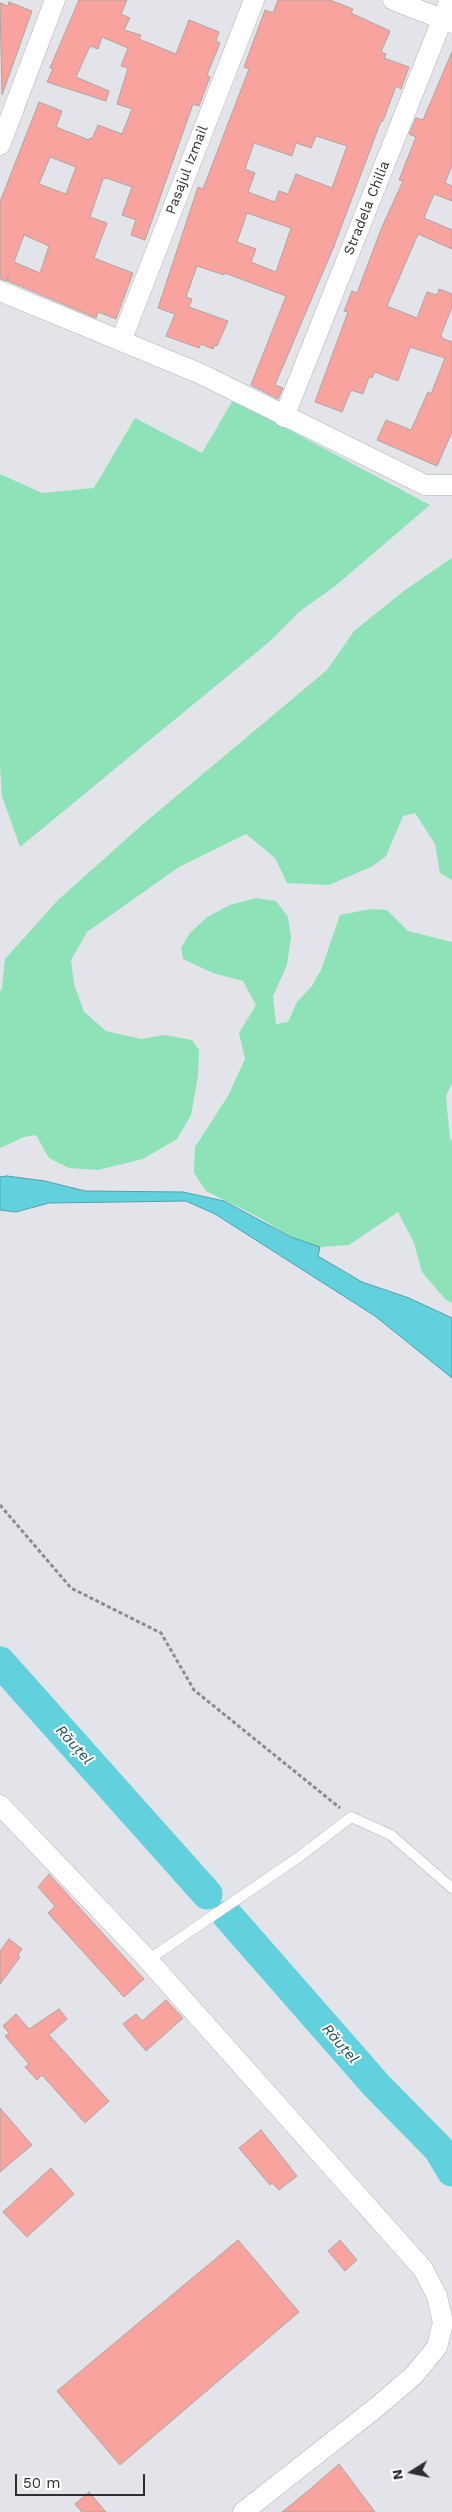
<!DOCTYPE html>
<meta charset="utf-8">
<style>
body{margin:0}
#map{position:relative;width:452px;height:2512px;overflow:hidden;background:#e3e4ea;font-family:"Work Sans",sans-serif}
canvas{display:block}
.north{position:absolute;left:387px;top:2447px;width:50px;height:50px;-webkit-text-stroke:4px #fff;paint-order:stroke;rotate:260deg;font-size:14px;font-weight:700;line-height:20px;text-align:center;color:#2e2e31}
.north::after{content:'';display:block;margin:auto;width:18px;height:22px;background:#2e2e31;clip-path:polygon(50% 0,100% 100%,50% 72%,0 100%)}
.scale{position:absolute;left:15px;top:2474px;width:130px;height:22px;box-sizing:border-box;border:2px solid #2e2e31;border-top:0;padding-left:6px;font-size:15px;line-height:18px;white-space:nowrap;color:#2e2e31;-webkit-text-stroke:4px #fff;paint-order:stroke}
</style>
<div id="map">
<canvas width="452" height="2512"></canvas>
<div class="north">N</div>
<div class="scale">50 m</div>
</div>
<script>
const context = document.querySelector('canvas').getContext('2d');
context.lineJoin = 'round';
function fill(path, color) { context.fillStyle = color; context.fill(path, 'evenodd'); }
const toPath = rows => new Path2D(rows.map(r => 'M' + r).join(''));
function strokePath(path, color, width, dash) { context.strokeStyle = color; context.lineWidth = width; context.lineCap = dash ? 'butt' : 'round'; context.setLineDash(dash || []); context.stroke(path); }
function drawText(font, color, halo, rows, align = 'center') {
  context.font = font + ' "Work Sans",sans-serif'; context.lineWidth = 4; context.setLineDash([]); context.textBaseline = 'middle'; context.strokeStyle = halo; context.fillStyle = color; for (const [text, x, y, turn = 0] of rows) {
    context.save(); context.translate(x, y); context.rotate((+turn || 0) * Math.PI / 180); context.textAlign = isNaN(turn) ? turn : align; if (halo) context.strokeText(text, 0, 0); context.fillText(text, 0, 0); context.restore();
  }
}
const green = toPath([
 [233,400,430,505,334,587,300,611,269,642,20,847,2,796,0,767,0,474,42,493,94,488,135,418,202,453],
 [452,558,452,880,440,873,435,844,415,813,403,816,386,856,373,866,329,885,287,883,275,858,246,834,179,867,87,932,71,960,74,984,84,1012,106,1031,141,1039,165,1035,192,1040,199,1050,198,1076,191,1115,177,1139,143,1159,98,1170,69,1168,49,1158,36,1135,24,1137,0,1148,0,992,2,988,5,959,58,900,143,824,327,670,354,631,405,590],
 [256,898,276,901,288,917,291,937,287,965,273,996,276,1024,288,1022,297,1002,312,986,321,970,340,915,371,909,387,910,408,931,452,942,452,1083,446,1096,450,1140,452,1139,452,1303,446,1300,422,1272,414,1243,398,1212,349,1245,320,1247,291,1237,258,1217,206,1191,194,1173,195,1147,228,1096,245,1059,239,1033,256,1005,243,981,213,973,183,959,181,948,190,933,207,917,230,905]
]);
const water = toPath([
 [7,1176,45,1181,85,1191,183,1192,224,1201,291,1237,320,1247,318,1256,362,1282,409,1298,452,1318,452,1378,375,1316,215,1214,186,1201,49,1203,16,1212,0,1210,0,1177,7,1176]
]);
const river = toPath([
 [0,1662,207,1894],
 [228,1916,377,2086,439,2149,452,2171]
]);
const building = toPath([
 [79,0,127,0,121,14,130,18,124,30,141,35,139,39,176,54,189,20,219,32,216,41,220,43,207,75,210,77,199,106,193,104,145,240,131,235,136,220,122,215,132,187,106,178,103,179,90,217,107,223,94,258,133,273,116,319,98,312,96,318,8,281,8,276,7,281,0,279,0,202,39,102,62,111,56,127,89,140,90,138,92,139,98,125,122,134,132,109,117,104,128,68,121,66,128,48,102,37,98,49,90,46,76,77,109,91,106,101,47,82,53,69,50,68,79,0],
 [50,157,76,167,66,194,39,184,50,157],
 [24,235,49,246,40,273,14,262,24,235],
 [278,0,330,0,353,9,351,13,390,31,381,52,386,54,384,58,409,67,401,89,396,86,383,121,381,121,334,246,275,385,283,388,278,399,251,385,286,296,225,273,224,275,197,266,186,297,192,299,189,307,228,321,217,346,215,345,213,349,201,344,199,348,166,336,175,314,158,308,198,187,203,189,249,69,244,67,265,10,273,13,278,0],
 [316,136,347,146,332,188,296,174,288,194,279,191,275,202,248,192,255,173,245,169,254,143,292,156,296,143,311,148,316,136],
 [247,213,291,228,276,272,251,262,256,249,237,242,247,213],
 [9,2,32,11,2,95,0,3,8,6,9,2],
 [452,52,452,165,445,183,452,186,452,201,434,194,424,218,452,230,452,249,418,234,387,306,417,318,427,292,437,295,439,289,452,294,452,307,441,335,442,338,452,342,452,432,437,466,377,440,386,420,411,430,428,392,431,394,445,358,410,347,398,381,375,372,372,378,369,377,363,394,351,390,342,412,315,402,348,312,344,311,352,291,357,293,382,227,403,181,399,180,416,137,409,134,416,118,423,120,452,52],
 [49,1874,144,1979,124,1997,48,1913,55,1906,38,1887,49,1874],
 [9,1939,22,1949,18,1955,20,1957,0,1984,0,1951,9,1939],
 [166,2000,183,2018,146,2051,123,2024,136,2014,142,2021,166,2000],
 [59,2009,67,2019,49,2035,109,2101,85,2123,42,2075,37,2080,25,2067,29,2064,5,2036,9,2033,3,2026,16,2014,29,2029,59,2009],
 [0,2108,32,2145,0,2172,0,2108],
 [261,2130,297,2176,279,2190,272,2183,270,2185,239,2148,261,2130],
 [51,2168,74,2194,27,2237,3,2212,51,2168],
 [238,2240,299,2312,120,2465,57,2391,238,2240],
 [340,2240,357,2260,345,2271,328,2251,340,2240],
 [339,2464,375,2512,282,2512,308,2491,339,2464],
 [89,2492,106,2512,82,2512,75,2504,89,2492]
]);
const path = toPath([
 [0,1505,71,1588,161,1633,194,1690,340,1808]
]);
const service = toPath([
 [148,1960,299,1857,351,1817,391,1835,452,1888]
]);
const minor = toPath([
 [393,0,452,23],
 [0,145,55,0],
 [0,291,201,374,425,485,452,485],
 [121,341,254,0],
 [284,417,450,0],
 [0,1805,148,1960,423,2269,437,2296,443,2323,437,2347,414,2375,378,2406,243,2512]
]);
const streetNames = [
 ["Pasajul Izmail",187,170,-69],
 ["Stradela Chilia",367,208,-68]
];
const waterNames = [
 ["Răuțel",74,1745,48],
 ["Răuțel",340,2044,49]
];
fill(green, '#8de2b8');
fill(water, '#61d2dd');
strokePath(water, '#52a1a9', 1);
strokePath(river, '#61d2dd', 31);
fill(building, '#f9a39e');
strokePath(building, '#aca5a4', 1);
strokePath(service, '#b1b2b8', 11);
strokePath(minor, '#b1b2b8', 21);
strokePath(path, '#8b8c90', 3, [4, 2.5]);
strokePath(service, '#fff', 10);
strokePath(minor, '#fff', 20);
drawText('14px', '#2e2e31', '#fff', streetNames);
drawText('italic 15px', '#215357', '#fff', waterNames);
</script>
